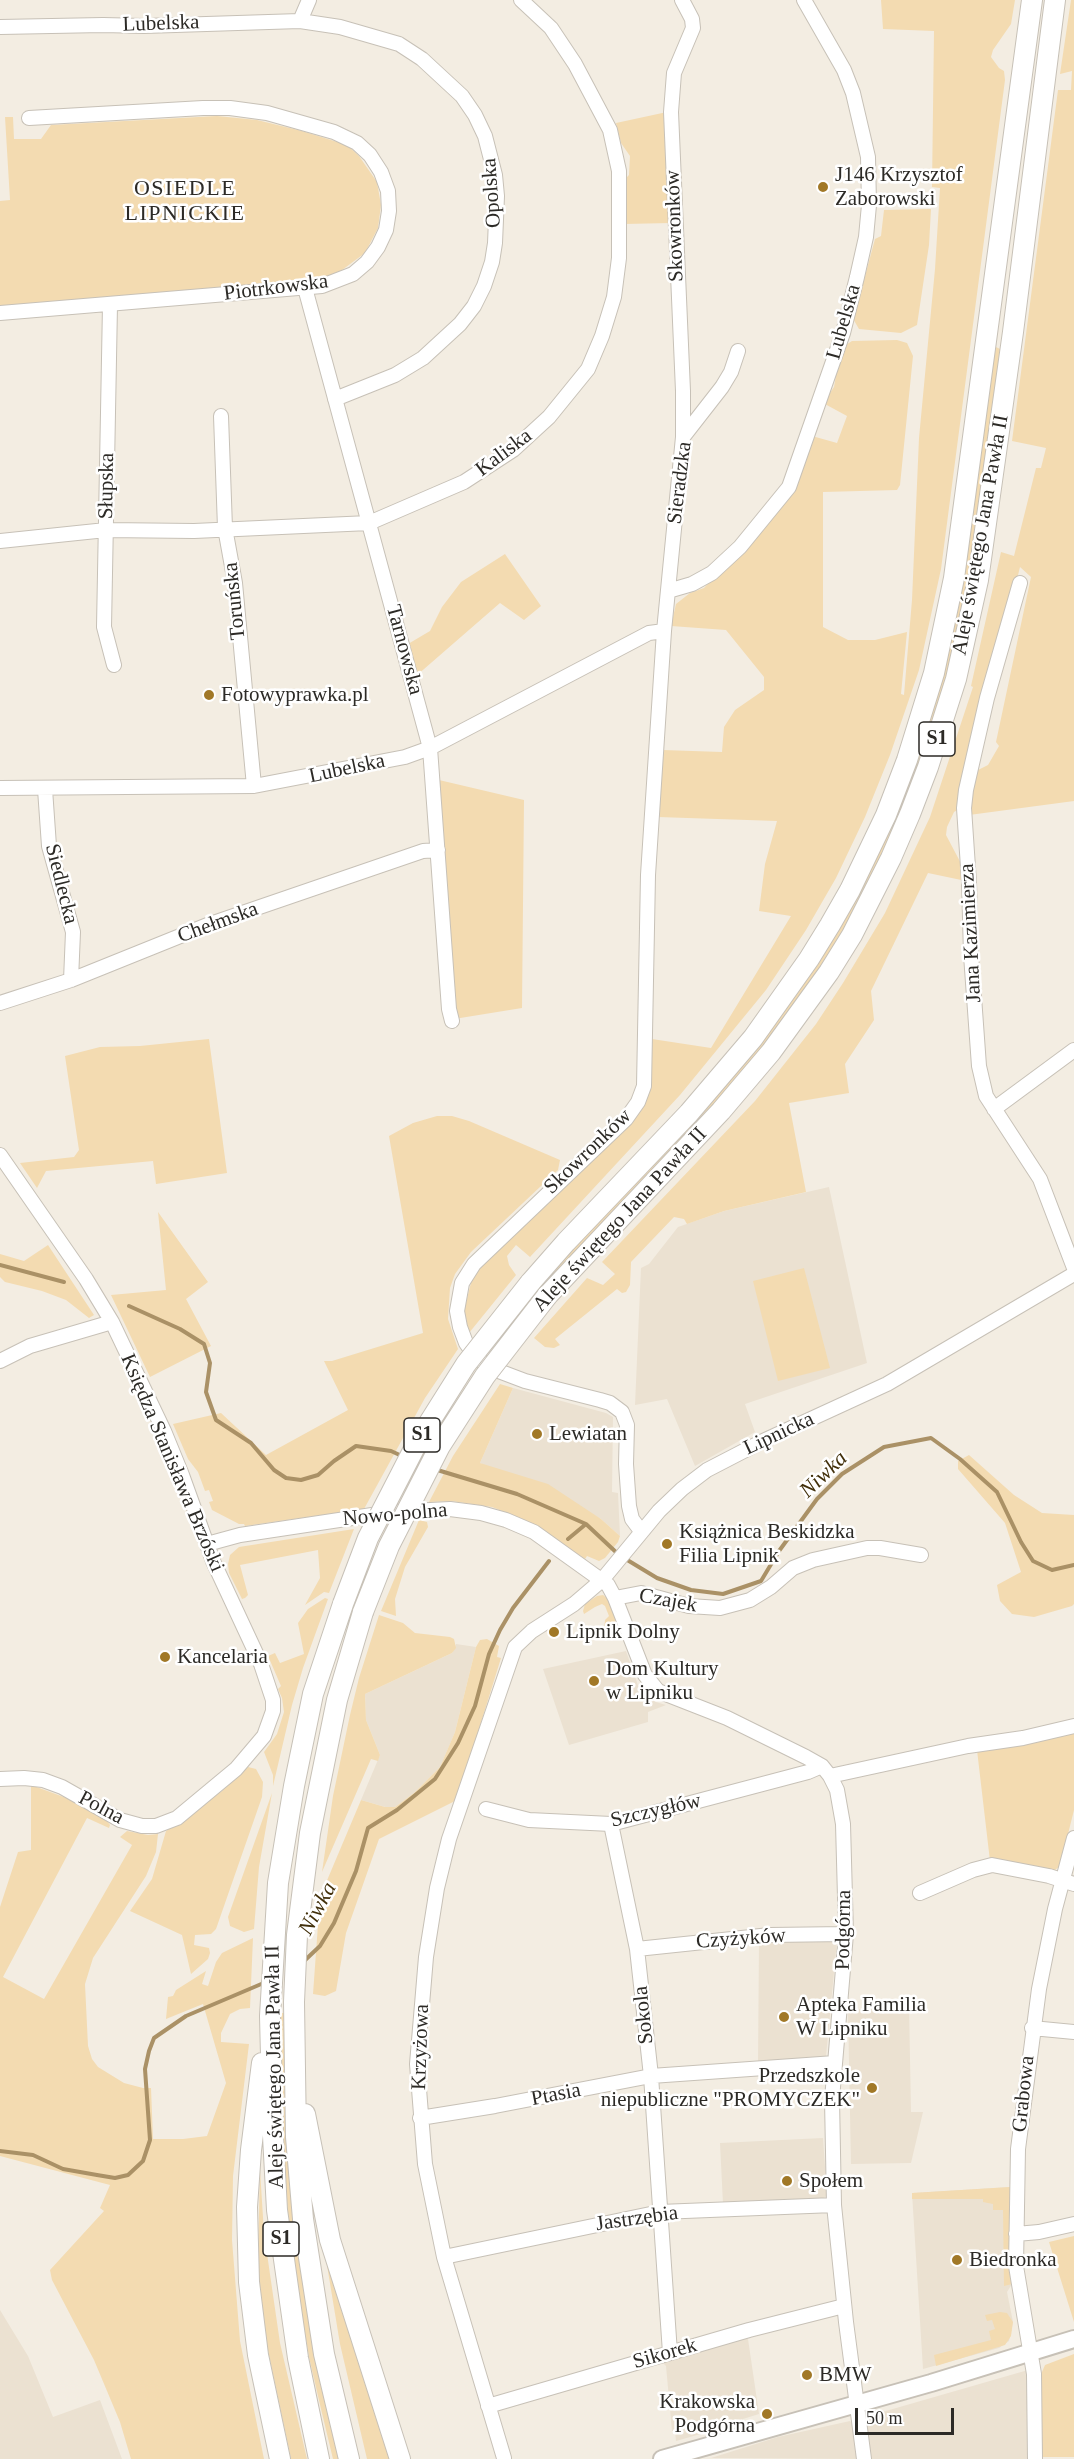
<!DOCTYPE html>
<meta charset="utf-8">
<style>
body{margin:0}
#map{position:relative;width:1074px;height:2459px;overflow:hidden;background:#f3ede2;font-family:"Times New Roman",serif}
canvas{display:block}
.scale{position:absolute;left:855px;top:2408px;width:99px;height:27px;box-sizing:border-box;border:3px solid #2c2a26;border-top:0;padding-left:8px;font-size:18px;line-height:21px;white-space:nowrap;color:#2c2a26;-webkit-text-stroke:4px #fff;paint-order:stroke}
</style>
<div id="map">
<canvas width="1074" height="2459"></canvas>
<div class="scale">50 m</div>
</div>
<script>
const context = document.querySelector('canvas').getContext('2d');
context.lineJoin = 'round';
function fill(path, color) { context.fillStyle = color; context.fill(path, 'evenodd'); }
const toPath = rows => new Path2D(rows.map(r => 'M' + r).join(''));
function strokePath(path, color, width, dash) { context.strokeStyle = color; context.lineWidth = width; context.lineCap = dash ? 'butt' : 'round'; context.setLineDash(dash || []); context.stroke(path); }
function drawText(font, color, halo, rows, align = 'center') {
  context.font = font + ' "Times New Roman",serif'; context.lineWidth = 5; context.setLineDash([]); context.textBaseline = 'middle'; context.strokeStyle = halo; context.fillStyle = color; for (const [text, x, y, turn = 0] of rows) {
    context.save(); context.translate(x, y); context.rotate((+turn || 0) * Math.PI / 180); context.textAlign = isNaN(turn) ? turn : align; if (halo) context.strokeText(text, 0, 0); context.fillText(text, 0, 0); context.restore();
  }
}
const built = toPath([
 [829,1187,867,1363,745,1404,755,1432,695,1466,667,1399,635,1405,641,1268,649,1264,678,1227,724,1211],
 [513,1388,606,1413,613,1417,612,1492,618,1493,620,1536,601,1519,480,1463],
 [456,1644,476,1647,455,1732,440,1767,414,1793,395,1807,385,1807,361,1800,380,1755,366,1720,365,1694,452,1653],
 [626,1651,639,1688,656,1702,666,1705,648,1712,648,1722,569,1745,543,1669],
 [837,1941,826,2056,822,2059,758,2063,759,1942],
 [909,2005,911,2112,923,2112,911,2163,851,2164,848,2010],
 [823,2138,827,2196,820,2200,723,2204,720,2143],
 [1010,2187,1012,2284,1007,2292,1013,2322,1009,2341,999,2348,923,2369,912,2193],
 [0,2310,28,2356,53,2417,100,2400,122,2459,0,2459],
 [745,2337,748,2339,759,2414,743,2419,743,2422,676,2441,675,2431,672,2431,666,2366,661,2361],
 [1028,2370,1031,2459,868,2459,865,2417],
 [850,2421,854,2425,859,2459,711,2458,778,2437]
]);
const green = toPath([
 [881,0,1015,0,1011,24,993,50,991,57,999,68,1004,71,1005,80,941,569,919,670,890,755,865,817,836,878,806,930,766,990,680,1095,530,1257,516,1245,507,1256,509,1265,516,1275,469,1333,464,1310,473,1275,485,1260,631,1123,643,1108,651,1080,652,1039,711,1048,791,916,759,911,765,864,777,821,658,817,663,750,722,752,724,727,735,710,764,690,764,677,726,630,671,626,676,604,690,593,704,588,786,498,800,477,812,436,837,443,847,416,823,403,834,387,840,353,844,346,852,341,897,340,907,343,913,356,900,485,897,490,823,492,823,627,848,640,875,640,907,632,901,694,904,695,912,600,919,438,935,269,940,188,932,187,934,31,883,29],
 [1071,0,1074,0,1074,801,969,815,968,797,976,771,988,765,999,746,996,742,1031,577,1020,567,961,808,954,812,947,827,946,835,965,871,966,881,928,873,871,991,874,1020,845,1064,849,1093,789,1103,806,1192,724,1211,687,1224,684,1219,674,1217,631,1262,630,1285,626,1292,622,1293,617,1289,555,1339,560,1345,554,1348,545,1347,534,1338,587,1278,603,1285,615,1274,602,1262,755,1101,816,1024,843,983,885,913,930,817,973,687,971,686,1001,552,1014,556,1036,468,1041,468,1046,448,1012,441,1058,90,1071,90,1072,71,1060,74],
 [667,112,671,223,624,224,623,181,629,175,630,156,621,143,616,123],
 [217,116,257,120,302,131,347,145,359,156,377,182,381,205,378,228,365,253,342,270,328,276,274,282,274,286,0,308,0,201,10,200,5,117,13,117,14,139,41,139,51,125],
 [931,209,929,245,917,325,901,333,859,329,852,317,853,308,861,291,875,239,881,236,884,210],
 [996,347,1000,349,1000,359,971,565,947,681,911,793,859,905,827,961,794,1009,720,1101,542,1292,537,1289,565,1255,700,1113,903,796],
 [505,554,541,606,524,620,500,603,416,676,408,644,430,631,442,607,461,582],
 [439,780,524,800,522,1008,454,1019],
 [209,1039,227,1173,156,1184,153,1161,46,1171,37,1188,20,1163,74,1157,79,1150,65,1056,100,1047,140,1046],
 [437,1116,452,1116,469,1121,560,1160,558,1170,471,1252,455,1274,450,1288,448,1319,458,1349,425,1398,364,1509,245,1526,244,1524,239,1524,212,1510,209,1502,213,1501,209,1490,205,1491,198,1472,188,1459,173,1424,221,1413,266,1455,348,1410,324,1361,332,1361,423,1333,389,1136,413,1123],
 [158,1212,208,1282,186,1299,211,1346,150,1377,111,1295,166,1290],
 [48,1245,94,1315,89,1318,66,1300,42,1291,5,1282,0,1277,0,1254,24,1261],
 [804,1268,830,1368,778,1381,753,1281],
 [500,1384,513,1388,480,1463,548,1484,601,1519,620,1536,618,1542,605,1558,599,1561,587,1556,585,1559,527,1521,492,1507,451,1501,429,1502,453,1456],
 [969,1455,1014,1495,1042,1513,1074,1515,1074,1604,1072,1606,1034,1617,1012,1614,1000,1601,997,1585,1021,1572,1005,1523,958,1469,958,1461],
 [419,1520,427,1522,428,1527,405,1567,395,1599,396,1616,381,1611],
 [354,1529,329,1593,324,1592,305,1605,320,1578,318,1550,240,1565,248,1595,245,1598,242,1599,229,1573,228,1564,230,1555,239,1547],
 [603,1595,608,1599,616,1620,615,1626,607,1629,604,1630,605,1620,609,1616,605,1606,602,1604,595,1607,584,1614,583,1611,585,1604,597,1596],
 [325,1598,328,1599,303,1668,292,1705,273,1786,273,1775,264,1752,277,1734,284,1712,282,1698,278,1689,281,1686,268,1656,275,1653,280,1663,304,1654,298,1623,308,1609],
 [379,1615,403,1623,415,1633,450,1637,454,1639,456,1648,452,1653,365,1694,366,1720,380,1755,378,1761,371,1759,322,1872,333,1796,350,1715,359,1678],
 [487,1639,499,1646,497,1657,501,1658,457,1800,379,1839,346,1933,336,1991,325,1996,313,1994,320,1897,361,1800,385,1807,395,1807,414,1793,440,1767,455,1732,476,1647,480,1640],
 [1074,1730,1074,1810,1060,1866,1055,1870,1047,1872,990,1861,977,1750],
 [248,1767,256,1769,263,1782,262,1797,216,1929,211,1934,195,1935,194,1945,209,1948,210,1953,208,1959,191,1974,182,1935,130,1911,152,1879,166,1831,222,1791],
 [31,1785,72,1800,107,1821,110,1825,109,1828,87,1818,3,1977,44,1999,132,1845,120,1837,127,1831,148,1835,158,1834,156,1852,146,1876,93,1958,85,1984,88,2046,92,2059,98,2067,124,2083,143,2088,151,2088,153,2139,183,2139,207,2136,226,2083,203,2004,166,2019,168,1997,173,1996,176,1990,206,1971,202,1984,208,1986,216,1962,222,1953,253,1938,250,2008,240,2009,230,2014,221,2033,221,2042,249,2044,233,2176,232,2240,240,2341,264,2459,131,2459,120,2422,94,2360,52,2280,50,2270,104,2211,100,2208,110,2185,0,2156,0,1907,18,1852,31,1850],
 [272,1793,259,1867,254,1929,244,1932,230,1926,228,1917],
 [280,2013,284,2013,286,2111,291,2188,341,2459,333,2459,321,2409,309,2357,291,2251,280,2111],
 [260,2170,264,2233,280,2343,307,2459,291,2459,267,2346,260,2297,258,2259],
 [1010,2187,1012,2284,1004,2286,1003,2210,993,2210,993,2204,983,2202,983,2199,912,2199,912,2193],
 [1074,2236,1074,2322,1049,2242],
 [323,2241,392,2459,367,2459,340,2344],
 [1000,2312,1007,2313,1013,2322,1011,2336,1005,2345,936,2366,934,2355,991,2340,989,2331,995,2329,992,2320,987,2321,985,2315],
 [1074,2354,1074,2457,1040,2457,1039,2381,1042,2372,1045,2365]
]);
const stream = toPath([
 [0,1265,64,1282],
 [129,1306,180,1329,204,1344,210,1363,206,1392,216,1420,251,1443,274,1470,286,1478,301,1480,318,1475,334,1461,356,1446,391,1451,404,1457],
 [434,1469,517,1494,586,1524],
 [568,1539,586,1524,618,1554],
 [624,1558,657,1578,691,1590,723,1594,761,1581,779,1551,817,1499,842,1474,884,1447,931,1438,960,1459,997,1492,1021,1542,1033,1561,1052,1570,1074,1565],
 [302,1963,320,1946,334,1923,356,1871,368,1828,397,1810,435,1779,458,1743,475,1706,489,1654,500,1630,513,1608,549,1561],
 [0,2151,33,2155,63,2169,97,2175,115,2178,128,2175,143,2161,150,2140,145,2069,149,2051,154,2038,186,2016,266,1982]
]);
const minor = toPath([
 [300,21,309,0],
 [0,27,103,25,144,26,300,21,340,27,399,44,422,59,462,96,475,115,485,136,495,175,497,196,495,243,492,262,484,286,474,306,460,324,423,358,395,375,335,399],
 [305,288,430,748,449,1009,452,1021],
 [110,305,104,627,114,665],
 [0,313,322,286,353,274,367,262,378,247,386,230,389,211,388,191,381,172,370,155,357,143,334,132,267,113,230,108,203,108,29,118],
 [221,416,225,528,235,583,254,786],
 [683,437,722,387,731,372,738,351],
 [0,541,106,530,194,531,369,523,464,482,513,450,549,417,588,369,602,336,614,297,619,258,619,171,610,130,575,64,551,28,521,0],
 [1020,583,987,698,966,790,964,808,969,882,971,955,979,1066,986,1096,1040,1179,1074,1268],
 [668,591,692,584,712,573,740,547,789,487,843,333,857,277,866,237,869,205,868,157,853,93,844,70,804,0],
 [0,788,254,786,405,757,430,748,649,633,664,631],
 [45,789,49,846,73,932,71,980],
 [0,1003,71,980,210,924,423,851,438,850],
 [994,1109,1074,1050],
 [0,1155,86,1279,112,1322,164,1431,182,1475,213,1561,261,1664,273,1700,273,1711,264,1736,236,1769,177,1818,156,1826,142,1826,120,1820,62,1787,43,1780,24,1778,0,1779],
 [0,1361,30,1346,112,1322],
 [641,1531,632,1519,629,1506,626,1464,627,1425,622,1412,610,1403,600,1400,525,1381,488,1367,475,1356,466,1343,460,1327,457,1311,462,1283,474,1264,626,1119,638,1102,644,1086,648,875,664,631,683,437,683,391,671,112,674,73,693,28,692,19,682,0],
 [207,1544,240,1535,392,1512,450,1509,481,1513,506,1520,534,1532,608,1585,615,1598,645,1675,658,1691,727,1718,806,1757,822,1766,830,1776,837,1790,843,1824,846,1934,832,2099,834,2205,846,2322,864,2459],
 [615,1598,641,1593,689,1606,720,1608,750,1600,771,1587,793,1568,813,1560,867,1548,880,1548,921,1555],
 [830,1776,968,1746,1023,1738,1074,1726],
 [486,1809,529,1820,611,1824,808,1772,822,1766],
 [611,1824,637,1949,651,2076,670,2353],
 [920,1893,973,1870,992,1865,1049,1876,1074,1884],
 [637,1949,770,1935,846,1934],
 [1032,2028,1074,2032],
 [420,2118,495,2106,651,2076,835,2063],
 [1016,2234,1039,2232,1074,2224],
 [444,2257,660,2212,834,2205],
 [488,2406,749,2330,844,2306],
 [504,2458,444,2257,425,2164,417,2064,426,1957,437,1888,449,1839,515,1647,532,1631,574,1604,602,1580,659,1511,682,1489,707,1470,763,1441,887,1384,1074,1274],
 [1035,2459,1034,2374,1016,2266,1018,2149,1039,1989,1055,1909,1074,1838]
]);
const major = toPath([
 [662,2459,931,2383,1074,2339]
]);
const highway = toPath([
 [530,1283,566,1242,689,1113,753,1038,809,959,830,925,850,890,886,815,907,760,934,673,954,578,1032,0],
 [547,1296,721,1111,771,1052,829,972,852,935,891,858,910,814,928,767,956,679,978,580,1013,332,1055,0],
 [262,2063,251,2150,247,2207,249,2282,258,2355,280,2459],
 [305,2114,330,2240,400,2459],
 [319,2459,298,2358,277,2210,273,2136,270,2016,278,1883,294,1786,313,1694,343,1604],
 [349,2459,324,2354,303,2219,296,2137,294,2002,297,1935,310,1833,337,1700,363,1612]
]);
const highwayBridge = toPath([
 [343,1604,368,1538,420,1437,466,1364,530,1283],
 [363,1612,389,1546,440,1446,485,1376,547,1296]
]);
const markers = [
 [823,187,6,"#a17827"],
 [209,695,6,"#a17827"],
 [537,1434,6,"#a17827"],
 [667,1544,6,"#a17827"],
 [554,1632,6,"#a17827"],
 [165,1657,6,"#a17827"],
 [594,1681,6,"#a17827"],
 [784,2017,6,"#a17827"],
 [872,2088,6,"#a17827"],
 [787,2181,6,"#a17827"],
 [957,2260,6,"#a17827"],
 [807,2375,6,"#a17827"],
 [767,2414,6,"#a17827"]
];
const shields = [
 [937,739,36],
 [422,1435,36],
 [281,2239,36]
];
const shieldNames = [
 ["S1",937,739],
 ["S1",422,1435],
 ["S1",281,2239]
];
const streetNames = [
 ["Lubelska",161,24,-2],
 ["Opolska",492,193,-94],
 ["Skowronków",675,226,-92],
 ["Piotrkowska",276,288,-7],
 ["Lubelska",844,322,-74],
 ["Kaliska",504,453,-37],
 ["Sieradzka",680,483,-83],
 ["Słupska",107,486,-89],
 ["Aleje świętego Jana Pawła II",981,535,-80],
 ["Toruńska",235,601,-96],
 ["Tarnowska",404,650,75],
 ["Lubelska",347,769,-12],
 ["Siedlecka",61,884,76],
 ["Chełmska",218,923,-20],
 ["Jana Kazimierza",971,933,-93],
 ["Skowronków",588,1152,-44],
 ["Aleje świętego Jana Pawła II",620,1220,-47],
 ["Lipnicka",779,1434,-25],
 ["Księdza Stanisława Brzóski",172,1463,67],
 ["Nowo-polna",395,1515,-5],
 ["Czajek",668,1601,10],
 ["Polna",101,1808,28],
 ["Szczygłów",656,1811,-13],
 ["Podgórna",844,1930,-89],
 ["Czyżyków",741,1939,-4],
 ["Sokola",644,2015,-96],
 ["Krzyżowa",421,2047,-88],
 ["Aleje świętego Jana Pawła II",275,2067,-91],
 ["Grabowa",1024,2094,-84],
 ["Ptasia",556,2095,-11],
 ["Jastrzębia",637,2219,-8],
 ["Sikorek",665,2354,-16]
];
const poiNames = [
 ["J146 Krzysztof",835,175],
 ["Zaborowski",835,199],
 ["Fotowyprawka.pl",221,695],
 ["Lewiatan",549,1434],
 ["Książnica Beskidzka",679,1532],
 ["Filia Lipnik",679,1556],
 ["Lipnik Dolny",566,1632],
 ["Kancelaria",177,1657],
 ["Dom Kultury",606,1669],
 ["w Lipniku",606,1693],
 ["Apteka Familia",796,2005],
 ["W Lipniku",796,2029],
 ["Przedszkole",860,2076,"right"],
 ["niepubliczne \"PROMYCZEK\"",860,2100,"right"],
 ["Społem",799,2181],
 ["Biedronka",969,2260],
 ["BMW",819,2375],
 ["Krakowska",755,2402,"right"],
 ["Podgórna",755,2426,"right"]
];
const neighbourhoodNames = [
 ["OSIEDLE",185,189],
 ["LIPNICKIE",185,214]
];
const waterNames = [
 ["Niwka",824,1475,-44],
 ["Niwka",318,1909,-62]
];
fill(built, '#ebe1d1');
fill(green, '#f3dbb1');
strokePath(stream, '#aa9166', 4);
strokePath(minor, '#c7c1b7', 16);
strokePath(major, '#c7c1b7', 20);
strokePath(highway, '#c7c1b7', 22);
strokePath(minor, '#fff', 14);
strokePath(major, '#fff', 16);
strokePath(highway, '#fff', 20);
strokePath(highwayBridge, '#c7c1b7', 22, []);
strokePath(highwayBridge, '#fff', 20);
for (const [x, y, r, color] of markers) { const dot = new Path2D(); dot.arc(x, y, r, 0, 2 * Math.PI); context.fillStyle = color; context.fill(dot); strokePath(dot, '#fff', 2); }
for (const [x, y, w] of shields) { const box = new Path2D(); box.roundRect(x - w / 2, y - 17, w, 34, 4.5); context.fillStyle = '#fff'; context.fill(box); strokePath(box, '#2c2a26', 1.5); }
drawText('bold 20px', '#2c2a26', null, shieldNames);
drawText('21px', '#2c2a26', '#fff', streetNames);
drawText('21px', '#2c2a26', '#fff', poiNames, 'left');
context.letterSpacing = '1.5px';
drawText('22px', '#2c2a26', '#fff', neighbourhoodNames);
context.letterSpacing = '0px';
drawText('italic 22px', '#42300b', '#fff', waterNames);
</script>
